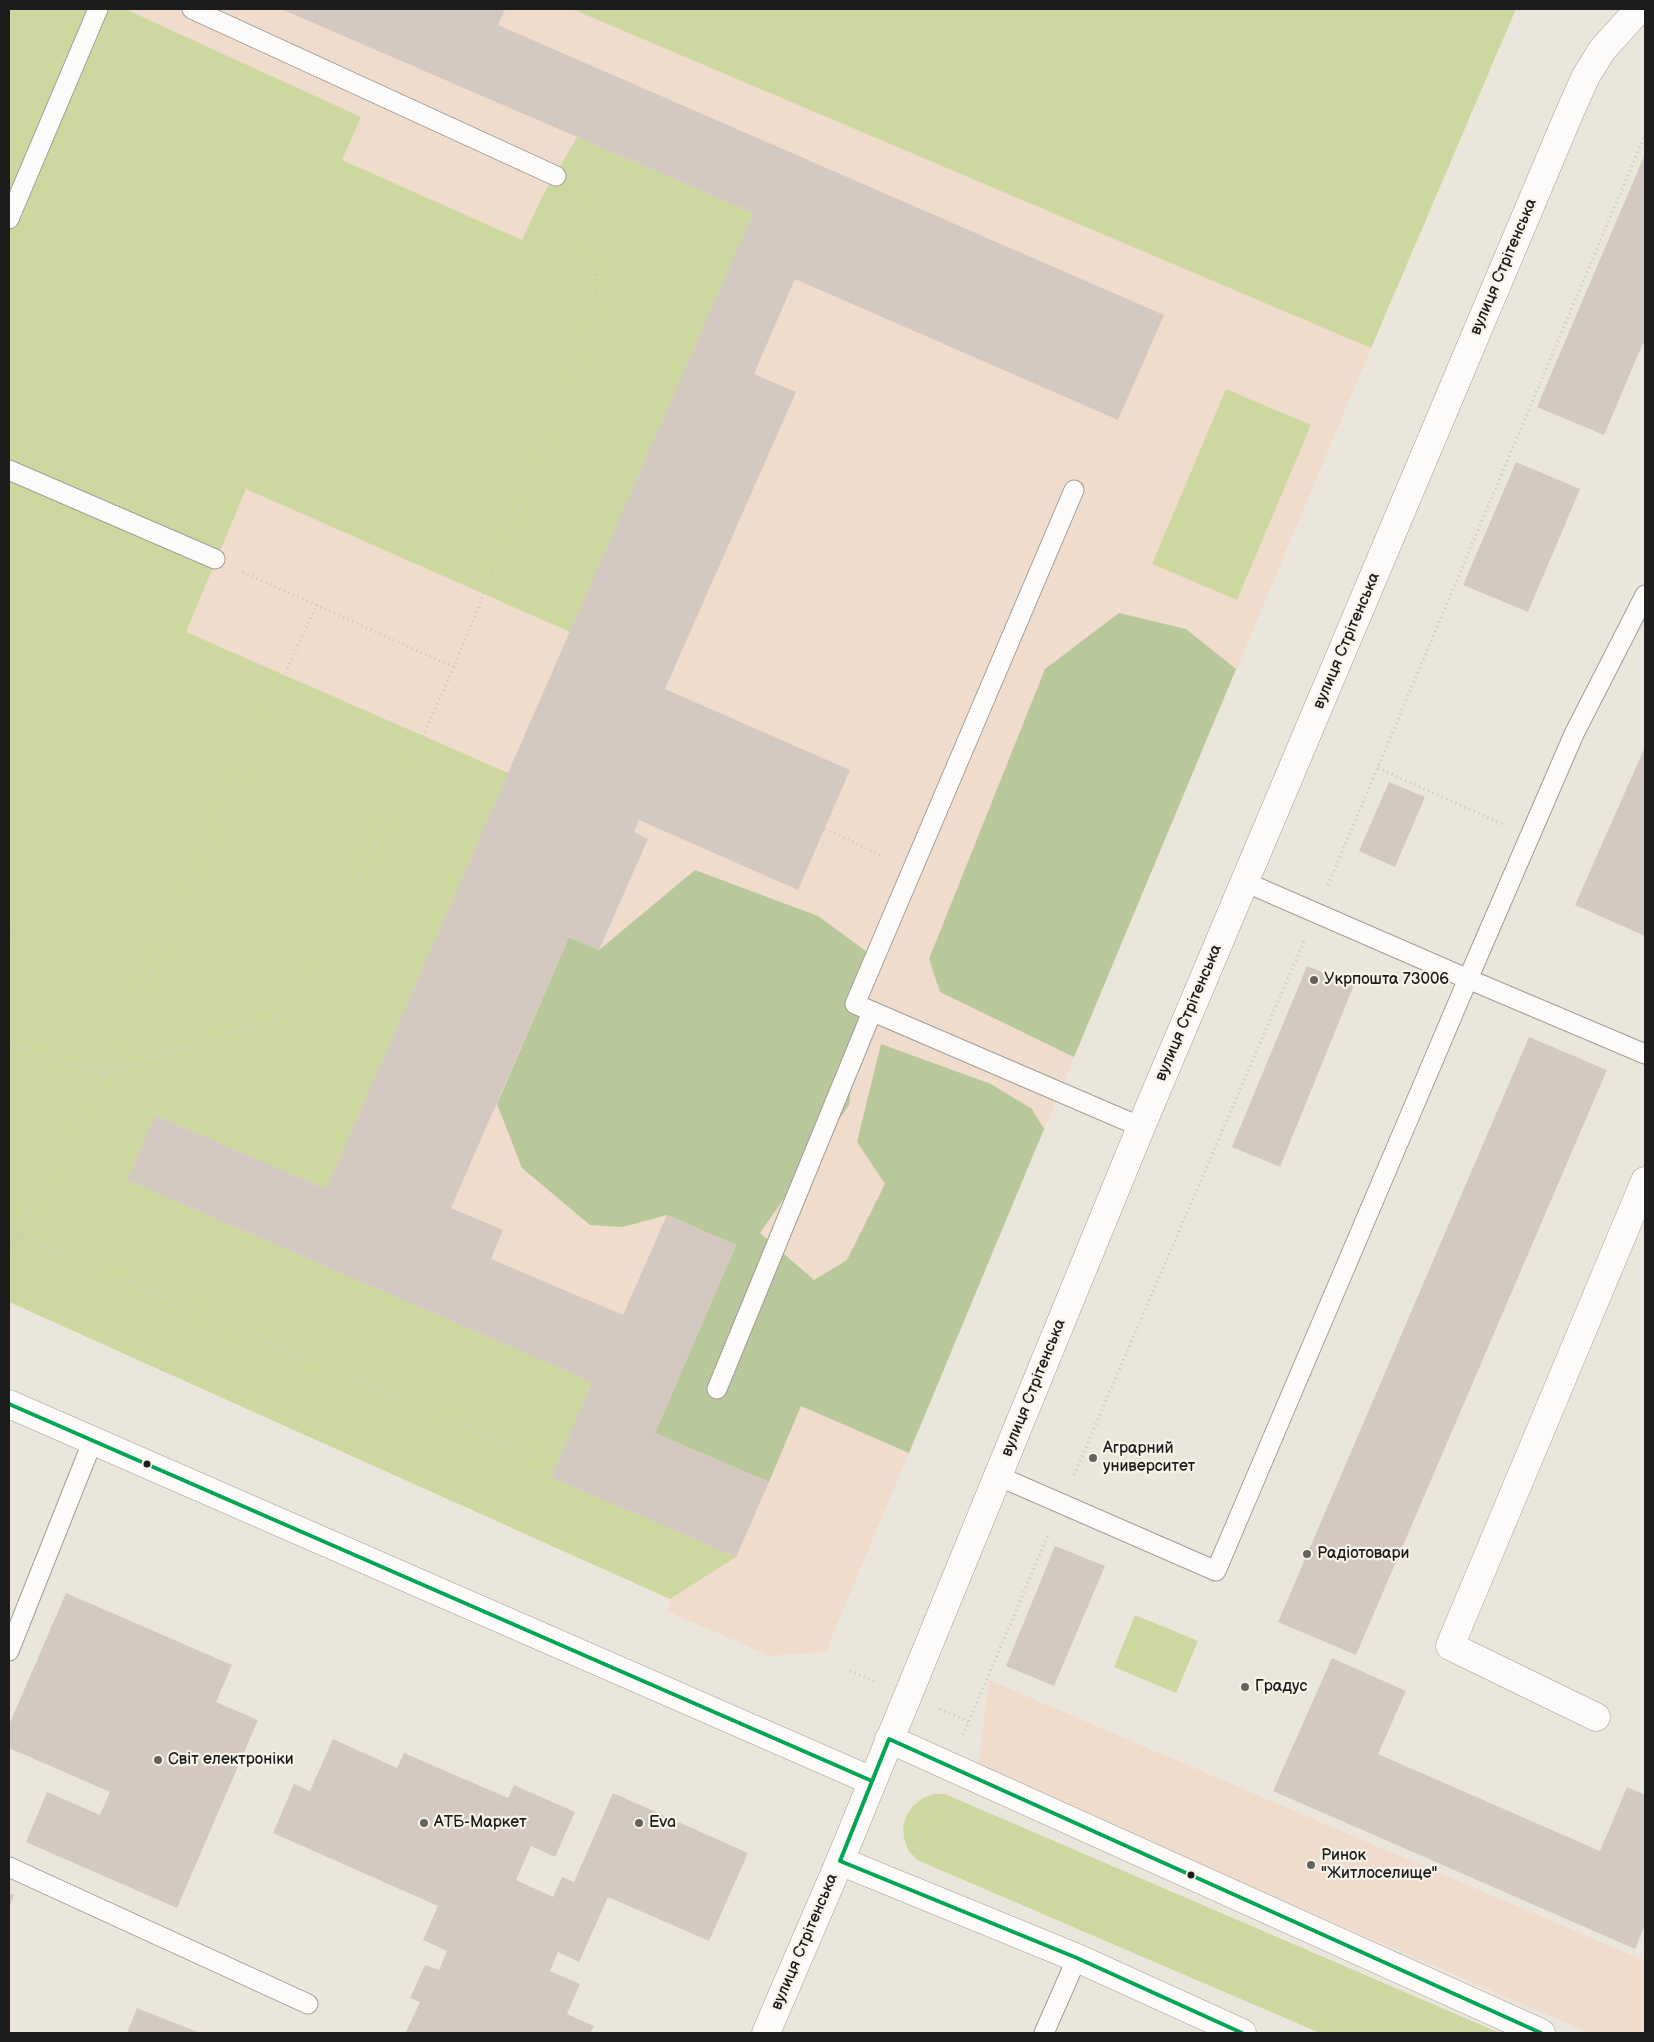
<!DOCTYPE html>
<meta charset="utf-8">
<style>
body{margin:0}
#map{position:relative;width:1654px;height:2042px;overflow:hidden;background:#ebe6db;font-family:"Balsamiq Sans",sans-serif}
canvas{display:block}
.frame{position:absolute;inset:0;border:10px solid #1c1c1c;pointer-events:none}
</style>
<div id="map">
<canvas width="1654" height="2042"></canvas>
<div class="frame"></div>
</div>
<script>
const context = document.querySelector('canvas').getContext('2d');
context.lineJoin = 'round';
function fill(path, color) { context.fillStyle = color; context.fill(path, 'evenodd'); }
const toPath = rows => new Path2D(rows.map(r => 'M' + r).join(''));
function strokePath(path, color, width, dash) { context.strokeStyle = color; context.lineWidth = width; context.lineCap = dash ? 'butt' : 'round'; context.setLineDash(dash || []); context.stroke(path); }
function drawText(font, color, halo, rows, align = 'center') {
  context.font = font + ' "Balsamiq Sans",sans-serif'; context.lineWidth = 4.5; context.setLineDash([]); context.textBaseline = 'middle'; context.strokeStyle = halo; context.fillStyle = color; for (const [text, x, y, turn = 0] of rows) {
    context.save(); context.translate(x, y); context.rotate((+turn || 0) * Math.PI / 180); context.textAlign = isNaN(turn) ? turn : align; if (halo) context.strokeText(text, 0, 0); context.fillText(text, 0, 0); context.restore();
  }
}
const built = toPath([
 [9,9,1516,9,1371,348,826,1651,770,1656,667,1611,670,1599,9,1302],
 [989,1680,1645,1961,1645,2033,1590,2033,978,1769]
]);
const green = toPath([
 [9,9,125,9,361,117,342,160,522,240,542,197,577,137,753,213,570,632,246,489,186,632,508,773,326,1189,155,1115,127,1180,592,1382,551,1477,736,1557,670,1599,9,1302],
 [572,9,1516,9,1371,348],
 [1226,389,1311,425,1237,600,1152,564],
 [1135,1615,1198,1641,1176,1693,1114,1667],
 [934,1794,945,1794,1500,2033,1320,2033,917,1860,908,1850,904,1838,903,1826,907,1814,914,1805,923,1798]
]);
const forest = toPath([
 [1119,613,1186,629,1236,669,1074,1057,940,992,929,959,1045,669],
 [695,870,818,916,867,952,849,1105,760,1233,814,1280,847,1260,885,1184,857,1142,881,1044,991,1084,1032,1109,1044,1129,909,1453,801,1406,769,1482,655,1433,736,1245,667,1215,623,1227,590,1225,522,1168,497,1104,569,937,599,950]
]);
const building = toPath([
 [281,9,505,9,498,25,1164,315,1118,420,795,279,754,374,796,392,665,689,850,770,798,890,639,820,634,832,648,839,599,950,569,937,451,1208,503,1230,491,1259,623,1315,667,1215,736,1245,655,1433,769,1482,736,1557,551,1477,592,1382,127,1180,155,1115,326,1189,753,213],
 [1645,154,1645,344,1643,343,1604,435,1537,407],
 [1516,462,1580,489,1528,612,1463,585],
 [1645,747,1645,936,1575,905],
 [1389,782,1425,797,1395,867,1359,851],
 [1307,966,1354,985,1280,1167,1232,1147],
 [1529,1037,1607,1070,1356,1655,1278,1622],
 [1055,1546,1105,1566,1054,1686,1006,1666],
 [66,1593,232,1665,216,1702,258,1720,177,1908,26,1842,47,1792,100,1815,110,1792,9,1748,9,1725],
 [1332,1658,1406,1691,1378,1754,1600,1851,1627,1787,1645,1795,1645,1925,1635,1949,1273,1791],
 [333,1739,397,1768,404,1753,508,1798,514,1785,575,1812,555,1857,531,1846,516,1880,553,1897,562,1877,574,1882,613,1793,748,1853,709,1941,608,1897,579,1962,558,1952,550,1971,580,1984,567,2014,594,2026,590,2033,460,2033,456,2032,455,2033,408,2033,406,2032,420,2002,410,1998,425,1965,439,1970,447,1951,423,1940,438,1906,273,1833,294,1784,310,1791],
 [9,1893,14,1895,9,1908],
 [137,2008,200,2033,127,2033]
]);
const path = toPath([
 [243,572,454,667],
 [1378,768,1502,824],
 [825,829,883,856],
 [1328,885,1645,135],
 [9,926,16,941,104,1072],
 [9,1045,104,1073,299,1011,454,667,590,330,597,295,594,263,587,231,574,199],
 [9,1223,17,1235,546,1461],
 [9,1250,104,1073,317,604],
 [1074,1475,1304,941],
 [850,1671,874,1681],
 [940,1709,969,1722],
 [963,1735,1049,1533],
 [914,1852,935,1800]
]);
const lane = toPath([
 [192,9,556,176],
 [9,219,98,9],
 [9,470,215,559],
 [1074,490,855,1004,1141,1127],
 [1245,882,1468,979,1574,734,1645,595],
 [717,1389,872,1012],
 [998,1476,1216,1571,1468,979,1645,1054],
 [9,1651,93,1440],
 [9,1867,308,2004],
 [1044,2033,1077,1958]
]);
const street = toPath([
 [9,1404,872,1781],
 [1596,1717,1450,1646,1645,1181]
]);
const secondary = toPath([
 [889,1739,1541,2033],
 [840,1861,1077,1958,1242,2033],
 [766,2033,840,1861,1141,1127,1569,114,1586,76,1602,50,1639,9]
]);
const bus1 = toPath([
 [9,1404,872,1781],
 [1242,2033,1077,1958,840,1861,889,1739,1541,2033]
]);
const markers = [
 [1314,980,5,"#64635f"],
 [1093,1458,5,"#64635f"],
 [147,1464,4.5,"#1c1c1c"],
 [1307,1554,5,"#64635f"],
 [1245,1687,5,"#64635f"],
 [158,1760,5,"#64635f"],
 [424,1823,5,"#64635f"],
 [639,1823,5,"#64635f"],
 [1311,1865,5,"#64635f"],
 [1191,1875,4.5,"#1c1c1c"]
];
const streetNames = [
 ["вулиця Стрітенська",1504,267,-67],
 ["вулиця Стрітенська",1347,641,-67],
 ["вулиця Стрітенська",1189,1013,-67],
 ["вулиця Стрітенська",1034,1388,-68],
 ["вулиця Стрітенська",805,1942,-67]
];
const poiNames = [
 ["Укрпошта 73006",1324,980],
 ["Аграрний",1103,1449],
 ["университет",1103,1467],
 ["Радіотовари",1317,1554],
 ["Градус",1255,1687],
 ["Світ електроніки",168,1760],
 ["АТБ-Маркет",434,1823],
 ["Eva",649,1823],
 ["Ринок",1321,1856],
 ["\"Житлоселище\"",1321,1874]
];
fill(built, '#f0dccc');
fill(green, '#cdd8a1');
fill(forest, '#b9c89a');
fill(building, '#d4c9c1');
strokePath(lane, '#a09d97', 21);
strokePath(street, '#a09d97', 29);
strokePath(secondary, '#a09d97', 29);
strokePath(path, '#c7c6c3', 3, [1, 4]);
strokePath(lane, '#fcfbfa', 19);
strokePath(street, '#fcfbfa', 28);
strokePath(secondary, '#fcfbfa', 28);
strokePath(bus1, '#00a651', 4);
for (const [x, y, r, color] of markers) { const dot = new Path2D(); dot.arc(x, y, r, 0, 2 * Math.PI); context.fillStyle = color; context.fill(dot); strokePath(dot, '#f7f3e8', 2); }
drawText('16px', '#1c1c1c', '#f7f3e8', streetNames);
drawText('16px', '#1c1c1c', '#f7f3e8', poiNames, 'left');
</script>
